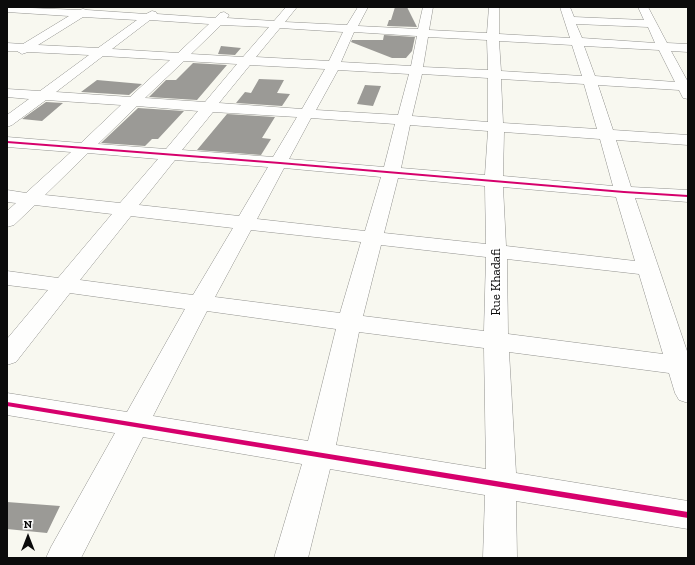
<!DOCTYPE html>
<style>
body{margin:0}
#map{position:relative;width:695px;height:565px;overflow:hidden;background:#f8f8f0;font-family:"Zilla Slab",serif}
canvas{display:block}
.frame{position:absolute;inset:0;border:8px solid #0b0b0b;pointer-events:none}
.north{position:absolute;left:8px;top:517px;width:40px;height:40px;-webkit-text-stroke:3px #fff;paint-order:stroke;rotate:0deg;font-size:11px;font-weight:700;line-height:16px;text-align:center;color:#0b0b0b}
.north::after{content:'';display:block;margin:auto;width:14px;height:18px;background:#0b0b0b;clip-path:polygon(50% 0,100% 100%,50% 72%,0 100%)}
</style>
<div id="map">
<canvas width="695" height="565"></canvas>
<div class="frame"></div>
<div class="north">N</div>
</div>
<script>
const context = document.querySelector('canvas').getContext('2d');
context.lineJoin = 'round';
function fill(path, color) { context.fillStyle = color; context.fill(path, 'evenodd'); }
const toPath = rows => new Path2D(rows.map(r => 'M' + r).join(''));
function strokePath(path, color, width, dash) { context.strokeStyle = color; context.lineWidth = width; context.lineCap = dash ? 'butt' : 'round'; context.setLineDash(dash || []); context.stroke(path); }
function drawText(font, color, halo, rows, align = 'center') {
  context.font = font + ' "Zilla Slab",serif'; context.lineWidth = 4; context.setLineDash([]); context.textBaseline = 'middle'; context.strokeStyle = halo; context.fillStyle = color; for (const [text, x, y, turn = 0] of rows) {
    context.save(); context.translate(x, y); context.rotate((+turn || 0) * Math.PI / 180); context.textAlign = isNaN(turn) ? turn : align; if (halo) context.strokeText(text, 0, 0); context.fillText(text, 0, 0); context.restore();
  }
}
const building = toPath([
 [395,7,407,7,417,27,387,26,389,20,391,20],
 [384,35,415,37,412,51,406,58,392,58,351,42,352,40,383,40],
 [221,46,241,48,235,55,218,54],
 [193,63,227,65,197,100,149,97,166,80,176,80],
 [259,79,284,80,277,93,290,94,282,106,236,103,245,92,251,93],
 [97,80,142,84,129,95,81,92],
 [365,85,381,86,373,106,357,104],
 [46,102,63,103,42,121,22,119],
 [138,108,184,111,158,139,152,139,145,146,101,143],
 [227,114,275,117,262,138,271,139,261,155,197,150],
 [7,502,60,506,47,533,7,529]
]);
const minor = toPath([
 [7,7,79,10,83,9,87,10,146,14,152,11,156,12,157,14,215,18,220,13,224,12,229,15,227,18,274,21,286,7,297,7,285,22,347,25,358,7,368,7,358,26,418,29,423,7,433,7,429,30,487,33,489,7,499,7,499,34,570,38,560,7,570,7,574,17,644,20,638,7,648,7,667,43,688,44,688,52,671,51,688,82,688,99,683,98,679,90,598,85,613,130,688,135,688,145,616,140,631,187,688,190,688,202,635,198,688,354,688,403,679,400,675,393,669,373,509,352,516,473,688,501,688,529,516,501,517,558,483,558,485,495,330,469,308,558,274,558,302,464,143,437,81,558,46,558,51,547,115,433,7,415,7,393,127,412,185,309,70,293,16,362,7,365,7,339,48,290,7,285,7,271,58,278,112,214,35,205,14,225,7,227,7,211,16,203,7,202,7,190,26,193,71,152,7,147,7,137,81,143,121,105,46,100,12,125,7,127,7,115,29,99,7,97,7,89,40,91,89,55,28,52,22,54,17,51,7,51,7,43,23,44,69,16,7,12,7,7],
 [83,17,137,20,98,48,38,45,83,17],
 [150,20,209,24,178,53,112,49,150,20],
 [576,24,648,27,655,43,582,38,576,24],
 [221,25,269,27,243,57,191,54,221,25],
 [280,28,343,32,329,61,256,57,280,28],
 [354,32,417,36,411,66,341,62,354,32],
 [428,37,487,40,488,70,423,67,428,37],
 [499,41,572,45,582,76,501,71,499,41],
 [584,46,659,50,675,82,595,76,584,46],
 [103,56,170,60,130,97,56,92,103,56],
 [184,61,237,64,205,102,145,98,184,61],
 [250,65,325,69,302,109,219,103,250,65],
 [338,70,409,74,398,115,316,110,338,70],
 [422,74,488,78,488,122,412,116,422,74],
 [501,79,584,84,597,129,503,123,501,79],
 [137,106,198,111,166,149,98,144,137,106],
 [213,112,297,117,273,157,182,150,213,112],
 [311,118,395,124,384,167,289,159,311,118],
 [410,125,488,131,485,175,401,168,410,125],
 [504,132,600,139,613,186,503,176,504,132],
 [88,153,158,159,120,203,45,195,88,153],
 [175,160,268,167,239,216,139,205,175,160],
 [284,168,381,177,365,231,257,219,284,168],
 [398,178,485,186,486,244,384,233,398,178],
 [503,187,616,197,635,261,506,246,503,187],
 [131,216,233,228,193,295,80,280,131,216],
 [251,230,361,242,340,313,215,297,251,230],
 [381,245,486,257,484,331,363,316,381,245],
 [507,259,639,274,663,354,508,334,507,259],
 [207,311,336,329,308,441,153,416,207,311],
 [359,332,484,348,486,469,336,445,359,332]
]);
const cycleway = toPath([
 [7,141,280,162,624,191,688,195,688,197,624,193,280,164,7,143,7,141],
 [7,402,688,512,688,518,7,406,7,402]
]);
const streetNames = [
 ["Rue Khadafi",496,282,-90]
];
fill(building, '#9b9a96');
strokePath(minor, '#92928e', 1);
fill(minor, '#fefefd');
fill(cycleway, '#d6006c');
drawText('13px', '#0b0b0b', '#fff', streetNames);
</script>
